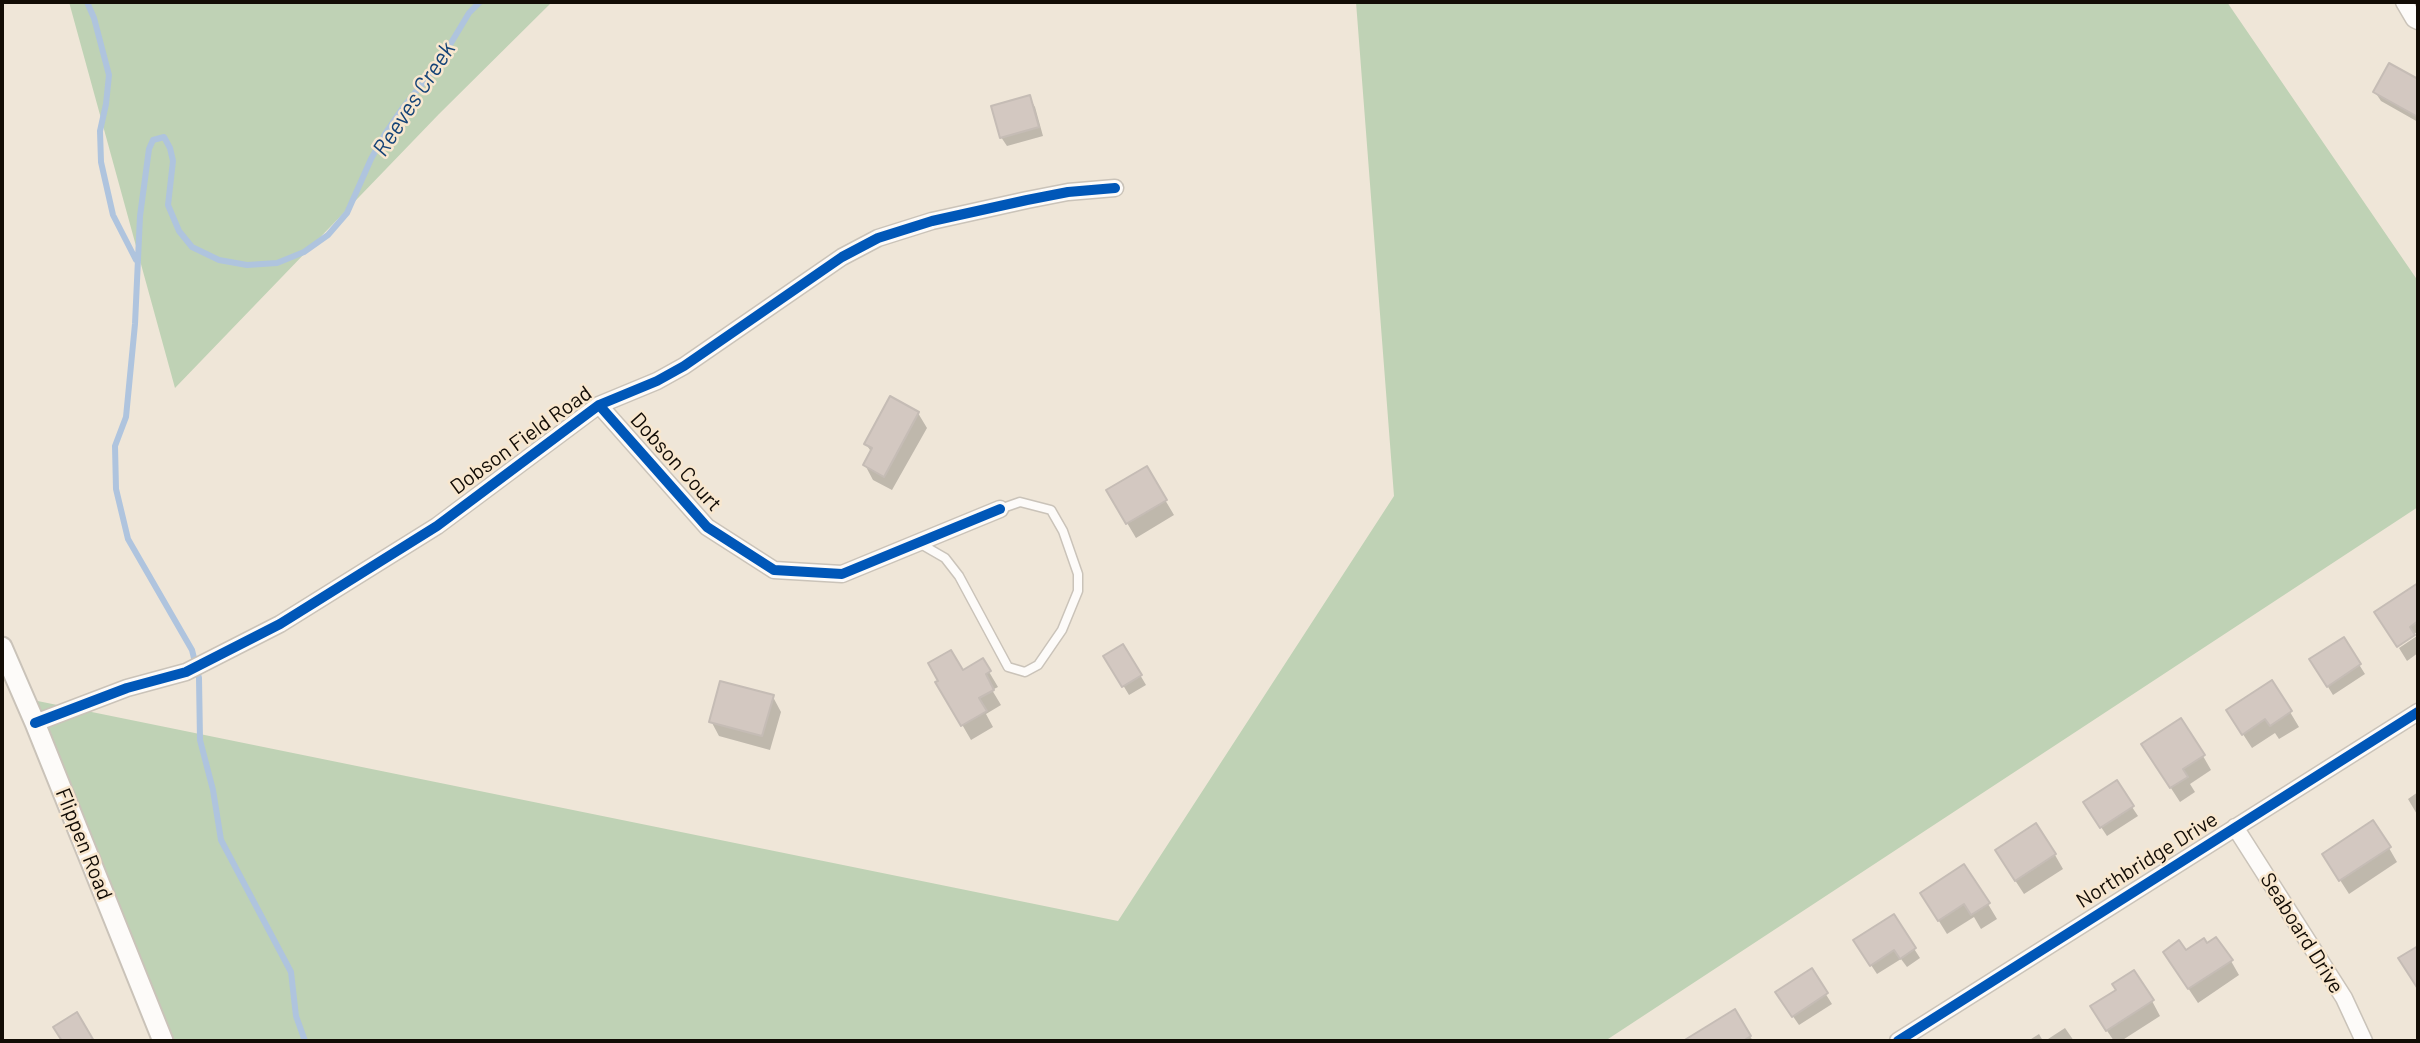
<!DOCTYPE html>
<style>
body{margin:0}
#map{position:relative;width:2420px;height:1043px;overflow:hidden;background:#efe6d8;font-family:Barlow,sans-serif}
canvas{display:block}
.frame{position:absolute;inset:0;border:4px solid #120c05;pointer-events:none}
</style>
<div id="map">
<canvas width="2420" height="1043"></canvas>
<div class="frame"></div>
</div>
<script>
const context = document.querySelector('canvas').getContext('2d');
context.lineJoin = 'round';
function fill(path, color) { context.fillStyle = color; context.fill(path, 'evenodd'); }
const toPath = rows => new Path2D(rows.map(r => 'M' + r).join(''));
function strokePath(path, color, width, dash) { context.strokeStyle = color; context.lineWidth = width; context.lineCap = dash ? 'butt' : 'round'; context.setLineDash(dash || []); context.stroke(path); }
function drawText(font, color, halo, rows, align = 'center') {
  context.font = font + ' Barlow,sans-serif'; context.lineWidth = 5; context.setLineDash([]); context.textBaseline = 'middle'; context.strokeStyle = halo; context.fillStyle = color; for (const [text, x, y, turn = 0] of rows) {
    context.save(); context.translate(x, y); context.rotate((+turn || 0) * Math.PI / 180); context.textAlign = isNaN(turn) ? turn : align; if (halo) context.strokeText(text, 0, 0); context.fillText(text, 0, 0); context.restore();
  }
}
const forest = toPath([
 [69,2,552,2,439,114,175,388],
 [1356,2,2227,2,2418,281,2418,507,1605,1041,165,1041,18,697,1118,921,1394,496]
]);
const shadow = toPath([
 [2390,66,2418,81,2418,122,2381,101,2375,92],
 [1029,97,1035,107,1043,136,1007,146,1001,137],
 [918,413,927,428,892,490,873,480,865,465,872,453,866,444],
 [1146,468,1174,515,1136,538,1108,491],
 [2415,587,2418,593,2418,653,2407,661,2399,648,2417,636,2417,632,2397,645],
 [2343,639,2365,674,2333,695,2317,669],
 [1123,646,1146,685,1129,695,1106,657],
 [982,660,998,687,992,690,1001,705,986,714,993,727,971,740,938,683],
 [773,697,781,712,770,750,719,736,711,721],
 [2290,712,2299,727,2279,739,2275,733,2252,748,2237,725],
 [2203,756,2211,770,2190,784,2195,792,2180,802,2152,759],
 [2418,792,2418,816,2408,799],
 [2132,807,2138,816,2107,836,2091,812],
 [2389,848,2397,862,2349,894,2333,869],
 [2055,855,2063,869,2024,894,2005,865],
 [1922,894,1988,904,1997,919,1981,929,1974,917,1947,934],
 [1893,916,1920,958,1907,967,1901,959,1877,974,1861,950],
 [2207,945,2231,961,2239,975,2198,1003,2174,967,2186,952],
 [1811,971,1832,1004,1799,1025,1783,1002],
 [2152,1001,2160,1016,2121,1041,2114,1041,2101,1022],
 [1734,1011,1753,1041,1698,1041,1695,1036],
 [2065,1028,2074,1041,2045,1041],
 [2039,1034,2043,1041,2028,1041]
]);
const stream = toPath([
 [87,2,94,18,109,75,106,104,100,131,101,162,113,215,136,260],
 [305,1041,296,1016,291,972,221,840,213,790,200,740,199,678,192,650,128,539,116,489,115,446,126,417,135,324,140,216,149,149,153,140,164,137,170,148,173,161,168,205,179,231,192,247,219,260,247,265,277,263,304,252,328,235,347,213,371,159,385,134,402,109,439,63,469,13,480,2]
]);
const building = toPath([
 [2389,63,2418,79,2418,117,2373,92,2389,63],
 [1030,95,1039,127,1000,138,991,106,1030,95],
 [890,396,919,412,884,477,863,465,872,448,864,444,890,396],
 [1147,466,1167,500,1126,524,1106,490,1147,466],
 [2418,583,2418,621,2410,627,2415,635,2397,647,2374,612,2418,583],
 [2344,637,2361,664,2327,687,2309,659,2344,637],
 [1123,644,1142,675,1122,687,1103,656,1123,644],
 [951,650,963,670,983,658,991,671,986,674,994,690,979,698,987,711,961,726,935,682,938,681,928,663,951,650],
 [2272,680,2292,711,2270,726,2265,719,2242,735,2226,710,2272,680],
 [720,681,774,695,762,736,709,722,720,681],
 [2181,718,2205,755,2183,769,2188,777,2170,788,2141,744,2181,718],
 [2117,780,2134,806,2100,828,2083,802,2117,780],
 [2373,820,2391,847,2339,881,2322,854,2373,820],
 [2036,823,2056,854,2015,881,1995,850,2036,823],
 [1964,864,1990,903,1971,915,1964,904,1938,921,1920,893,1964,864],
 [1894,914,1916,948,1900,959,1894,950,1870,966,1853,940,1894,914],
 [2216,937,2233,960,2188,989,2163,952,2179,940,2186,950,2204,938,2207,943,2216,937],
 [2418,946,2418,989,2398,958,2418,946],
 [1812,968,1828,993,1792,1017,1775,992,1812,968],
 [2134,970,2154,1000,2106,1031,2090,1006,2116,990,2112,984,2134,970],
 [1735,1009,1751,1036,1743,1041,1683,1041,1735,1009],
 [77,1012,94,1041,62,1041,53,1027,77,1012]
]);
const service = toPath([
 [919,543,945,558,959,576,1008,667,1025,672,1038,665,1062,630,1078,591,1078,574,1063,531,1051,510,1020,502,1000,509]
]);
const minor = toPath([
 [2404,2,2414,19,2418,21],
 [599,405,707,527,774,570,842,574,1000,509],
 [35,723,127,688,186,672,280,624,437,526,599,405,657,381,684,366,842,257,878,238,932,221,1027,200,1068,192,1115,188],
 [2235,827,2344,998,2364,1041],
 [1898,1041,2418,712]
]);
const tertiary = toPath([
 [2,647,35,723,163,1041]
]);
const cycleway = toPath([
 [599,405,707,527,774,570,842,574,1000,509],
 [35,723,127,688,186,672,280,624,437,526,599,405,657,381,684,366,842,257,878,238,932,221,1027,200,1068,192,1115,188],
 [1898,1041,2418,712]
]);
const streetNames = [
 ["Dobson Field Road",521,440,-36],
 ["Dobson Court",676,462,48],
 ["Flippen Road",84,844,68],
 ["Northbridge Drive",2147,860,-32],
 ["Seaboard Drive",2302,933,58]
];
const waterNames = [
 ["Reeves Creek",414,99,-57]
];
fill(forest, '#bfd2b5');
fill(shadow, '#0003');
strokePath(stream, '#afc4de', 6);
fill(building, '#d3c8c1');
strokePath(building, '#c5bcb5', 2);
strokePath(service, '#cac3b9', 11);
strokePath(minor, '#cac3b9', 19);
strokePath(tertiary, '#cac3b9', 23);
strokePath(service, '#fdfbf9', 8);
strokePath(minor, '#fdfbf9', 16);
strokePath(tertiary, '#fdfbf9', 19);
strokePath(cycleway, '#0057b8', 10);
drawText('21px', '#120c05', '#f8e7cf', streetNames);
drawText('italic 23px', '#154377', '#f8e7cf', waterNames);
</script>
